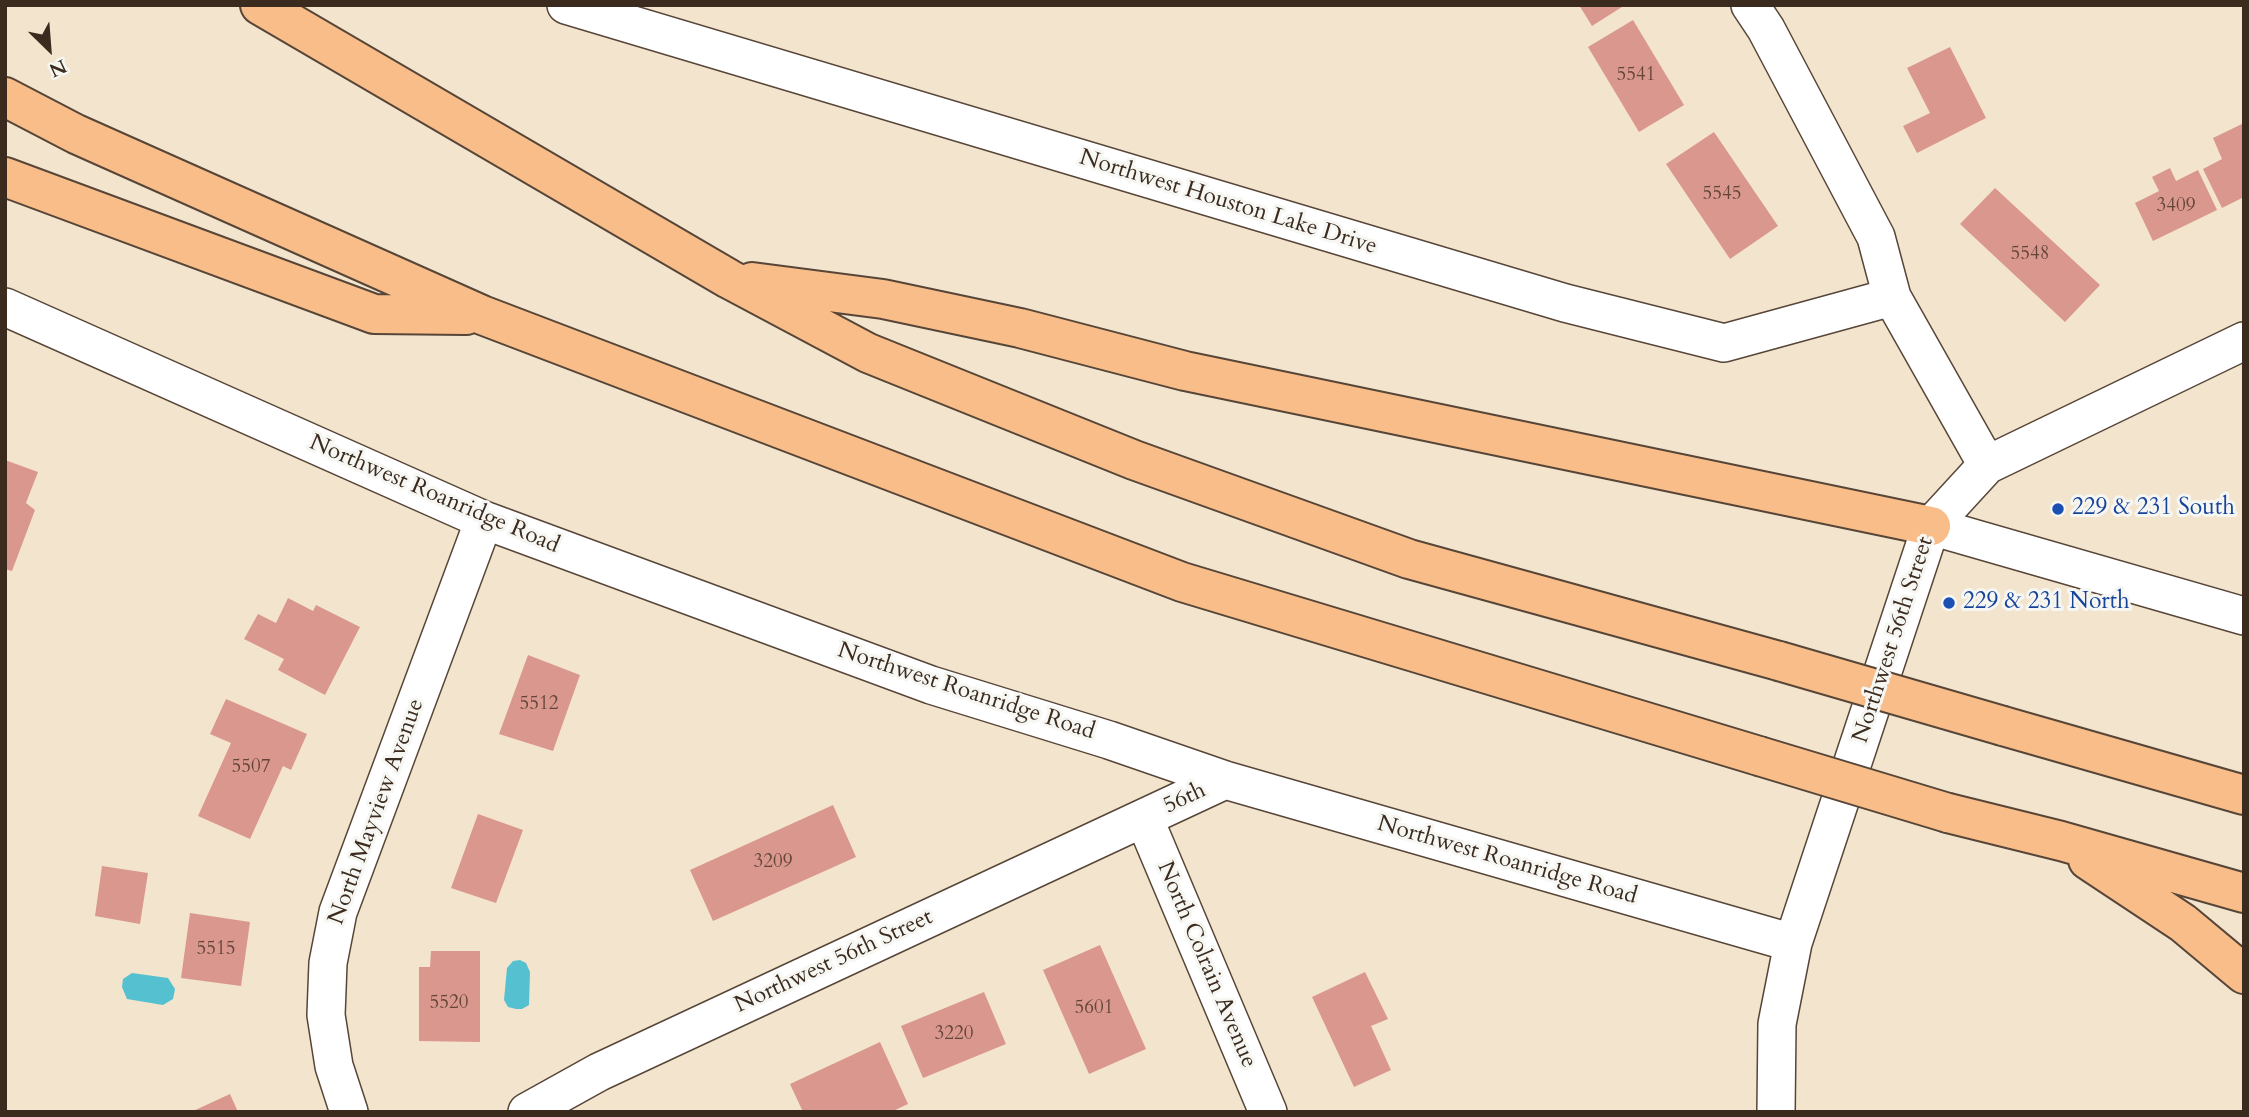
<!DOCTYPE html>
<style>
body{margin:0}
#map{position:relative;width:2249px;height:1117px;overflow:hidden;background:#f3e4ce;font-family:Cardo,serif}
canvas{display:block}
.frame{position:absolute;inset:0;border:7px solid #3b2a1e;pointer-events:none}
.north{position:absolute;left:14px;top:14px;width:70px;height:70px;-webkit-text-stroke:5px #f6f6f2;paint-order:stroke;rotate:155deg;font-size:19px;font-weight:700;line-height:28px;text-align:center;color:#3b2a1e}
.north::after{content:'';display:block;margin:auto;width:24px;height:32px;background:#3b2a1e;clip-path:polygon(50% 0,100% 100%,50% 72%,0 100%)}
</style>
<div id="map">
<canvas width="2249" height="1117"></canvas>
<div class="frame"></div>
<div class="north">N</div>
</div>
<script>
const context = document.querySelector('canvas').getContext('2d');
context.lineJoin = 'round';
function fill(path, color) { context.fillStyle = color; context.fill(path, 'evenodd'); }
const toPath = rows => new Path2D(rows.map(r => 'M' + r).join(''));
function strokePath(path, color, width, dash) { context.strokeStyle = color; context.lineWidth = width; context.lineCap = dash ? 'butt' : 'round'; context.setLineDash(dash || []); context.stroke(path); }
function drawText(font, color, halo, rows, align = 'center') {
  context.font = font + ' Cardo,serif'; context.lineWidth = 6; context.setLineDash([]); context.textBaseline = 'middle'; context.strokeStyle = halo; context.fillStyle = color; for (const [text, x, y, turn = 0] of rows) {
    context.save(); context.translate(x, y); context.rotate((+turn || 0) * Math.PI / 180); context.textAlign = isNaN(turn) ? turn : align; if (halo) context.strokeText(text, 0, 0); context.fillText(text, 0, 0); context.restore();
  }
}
const water = toPath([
 [520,960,526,963,530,972,529,1005,522,1009,516,1009,508,1007,504,1000,507,968,513,961],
 [132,973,168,978,175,989,173,999,163,1005,127,999,122,987,123,979]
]);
const building = toPath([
 [1579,5,1625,5,1592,26],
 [1633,20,1684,105,1639,132,1588,47],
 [1950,47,1986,118,1917,153,1903,126,1930,113,1907,68],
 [2244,123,2244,197,2222,208,2203,169,2222,159,2213,138],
 [1714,132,1778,226,1730,259,1666,164],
 [2170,168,2176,181,2198,170,2217,210,2153,241,2135,203,2159,191,2152,177],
 [1995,188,2100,285,2065,322,1960,224],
 [5,460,38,472,26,503,35,510,12,571,5,569],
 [288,598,313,611,316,605,360,627,325,695,278,670,284,659,244,639,258,614,276,623],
 [528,655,580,675,553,751,499,734],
 [226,699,307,734,291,770,283,766,250,839,198,816,231,743,210,734],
 [833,805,856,857,713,921,690,870],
 [478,814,523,830,496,903,451,888],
 [102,866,148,873,140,924,95,916],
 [190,913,250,922,241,986,181,978],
 [1100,945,1146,1049,1089,1074,1043,970],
 [431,951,480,951,480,1042,419,1041,419,967,430,967],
 [1365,972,1388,1019,1371,1026,1391,1070,1354,1087,1312,997],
 [984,992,1006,1044,923,1078,901,1026],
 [880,1042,908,1104,891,1112,803,1112,790,1084],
 [230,1094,238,1112,191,1112]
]);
const minor = toPath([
 [566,5,1565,303,1724,343,1892,297],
 [1750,5,1766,29,1876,237,1892,297,1987,465],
 [5,307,484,520,931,685,1109,740,1225,780,1793,943],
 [1931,526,2244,616],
 [1144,818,1268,1112],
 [349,1112,334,1066,326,1015,328,963,338,912,484,520],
 [527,1112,599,1072,1225,780],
 [1776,1112,1777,1024,1793,943,1931,526,1987,465,2244,341]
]);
const highway = toPath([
 [260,5,729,279,868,353,1134,460,1409,559,1779,661],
 [5,97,76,134,482,315,1182,582,1759,756],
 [5,177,374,314,466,315],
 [752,282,883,299,1020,328,1185,371,1931,526],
 [2003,726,2244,795],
 [1948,813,2061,841,2244,893],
 [2088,860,2183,923,2244,974]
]);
const highwayBridge = toPath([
 [1779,661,2003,726],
 [1759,756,1948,813]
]);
const markers = [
 [2058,509,7,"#1a4fb4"],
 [1949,603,7,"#1a4fb4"]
];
const numberNames = [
 ["5541",1636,76],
 ["5545",1722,195],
 ["3409",2176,207],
 ["5548",2030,255],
 ["5512",539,705],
 ["5507",251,768],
 ["3209",773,863],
 ["5515",216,950],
 ["5520",449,1004],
 ["5601",1094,1009],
 ["3220",954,1035]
];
const streetNames = [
 ["Northwest Houston Lake Drive",1228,203,17],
 ["Northwest Roanridge Road",434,495,23],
 ["Northwest 56th Street",1894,640,-72],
 ["Northwest Roanridge Road",966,692,18],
 ["56th",1185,799,-25],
 ["North Mayview Avenue",377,812,-70],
 ["Northwest Roanridge Road",1507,861,16],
 ["Northwest 56th Street",834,962,-25],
 ["North Colrain Avenue",1206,965,67]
];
const transitNames = [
 ["229 & 231 South",2072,509],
 ["229 & 231 North",1963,603]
];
fill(water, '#55c0d0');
fill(building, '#da978e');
strokePath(minor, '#574638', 40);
strokePath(highway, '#574638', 42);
strokePath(minor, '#fff', 37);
strokePath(highway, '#f8bd88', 38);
strokePath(highwayBridge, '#574638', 42, []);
strokePath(highwayBridge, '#f8bd88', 38);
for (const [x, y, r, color] of markers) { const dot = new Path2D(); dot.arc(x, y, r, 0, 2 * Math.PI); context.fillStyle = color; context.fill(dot); strokePath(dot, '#f6f6f2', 2.5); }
drawText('19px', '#63453a', null, numberNames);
drawText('23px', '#3b2a1e', '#f6f6f2', streetNames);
drawText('23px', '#164399', '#f6f6f2', transitNames, 'left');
</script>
